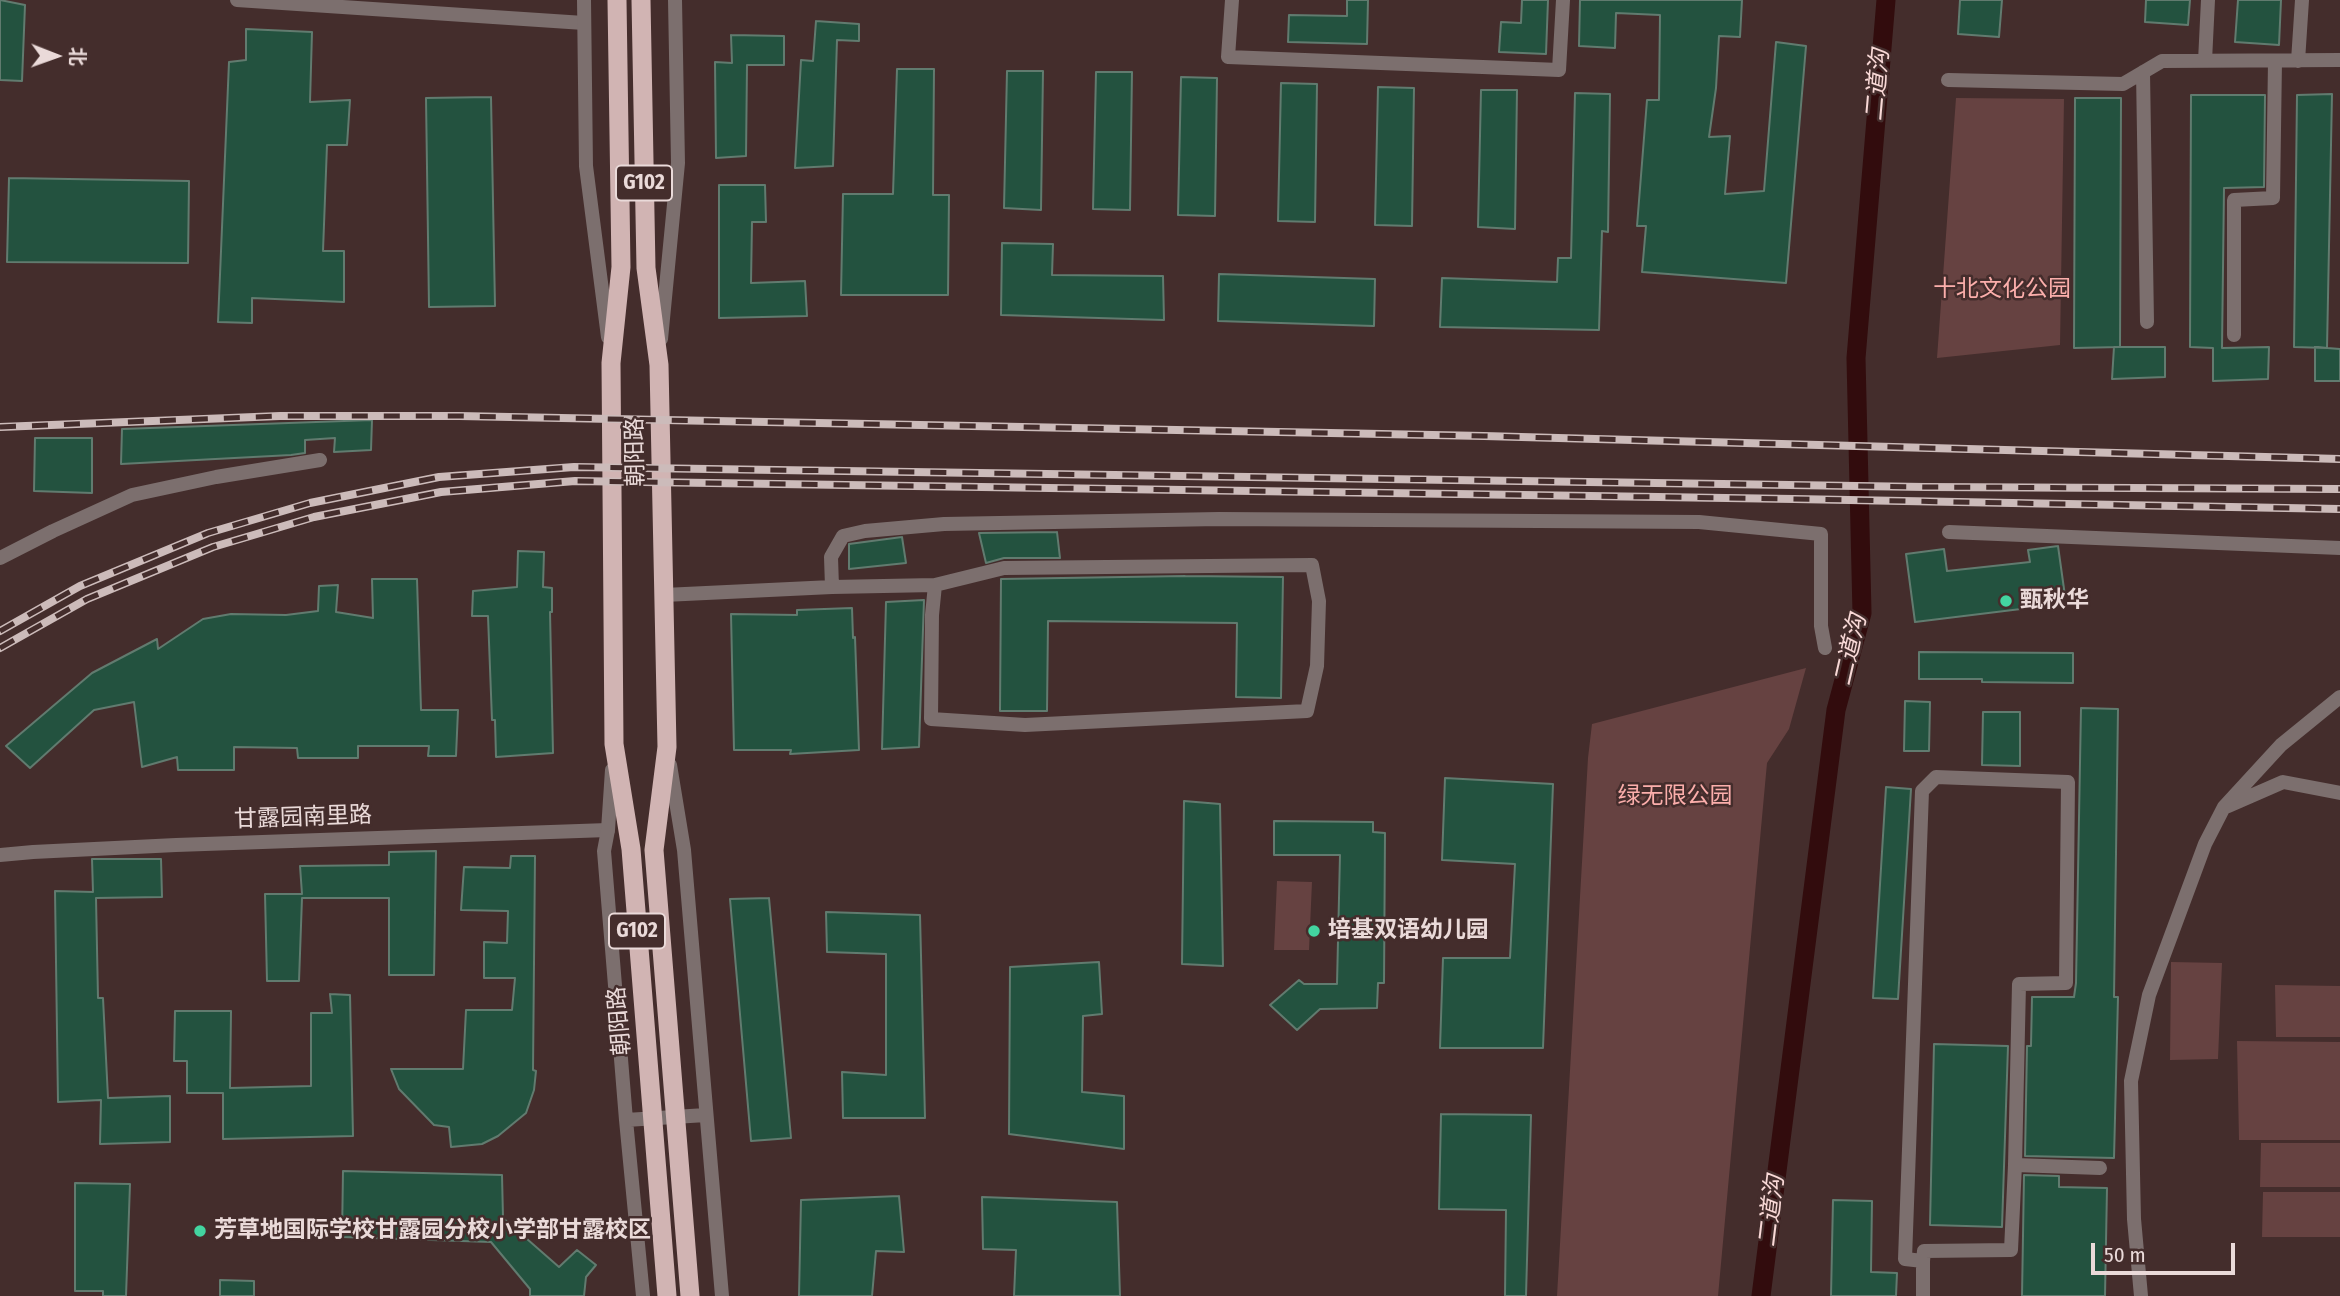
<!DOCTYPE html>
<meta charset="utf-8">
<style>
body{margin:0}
#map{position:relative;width:2340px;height:1296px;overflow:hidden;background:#442d2c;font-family:"Fira Sans Condensed","Noto Sans SC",sans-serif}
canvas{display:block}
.north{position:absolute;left:21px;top:21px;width:70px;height:70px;-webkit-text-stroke:5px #442d2c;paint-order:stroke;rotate:91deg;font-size:19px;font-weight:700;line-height:28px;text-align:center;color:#eadad9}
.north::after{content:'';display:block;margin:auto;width:24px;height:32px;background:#eadad9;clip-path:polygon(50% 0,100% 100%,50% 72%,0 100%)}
.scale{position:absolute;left:2091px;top:1243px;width:144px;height:32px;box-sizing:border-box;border:4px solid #eadad9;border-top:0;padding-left:9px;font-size:21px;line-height:24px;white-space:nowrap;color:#eadad9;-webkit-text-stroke:5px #442d2c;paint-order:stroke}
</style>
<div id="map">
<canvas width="2340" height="1296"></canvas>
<div class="north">北</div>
<div class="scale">50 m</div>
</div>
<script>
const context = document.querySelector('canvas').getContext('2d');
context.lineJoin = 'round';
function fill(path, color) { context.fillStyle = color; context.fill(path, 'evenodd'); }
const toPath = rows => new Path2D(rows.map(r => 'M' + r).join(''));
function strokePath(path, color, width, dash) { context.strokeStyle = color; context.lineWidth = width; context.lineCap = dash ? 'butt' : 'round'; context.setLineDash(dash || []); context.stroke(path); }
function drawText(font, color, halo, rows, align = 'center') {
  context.font = font + ' "Fira Sans Condensed","Noto Sans SC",sans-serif'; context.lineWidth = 5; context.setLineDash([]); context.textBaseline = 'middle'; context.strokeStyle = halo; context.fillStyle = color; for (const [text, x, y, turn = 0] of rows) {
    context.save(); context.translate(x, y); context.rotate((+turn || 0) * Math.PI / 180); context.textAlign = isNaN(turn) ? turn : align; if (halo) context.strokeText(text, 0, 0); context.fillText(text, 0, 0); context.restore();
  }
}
const green = toPath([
 [1956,98,2064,99,2060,345,1937,358],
 [1806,668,1789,729,1767,763,1718,1296,1557,1296,1588,758,1592,724],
 [1277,881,1312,882,1309,950,1274,950],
 [2171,962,2222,963,2218,1059,2170,1060],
 [2275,985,2340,986,2340,1037,2276,1037],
 [2237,1041,2340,1042,2340,1140,2239,1140],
 [2261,1143,2340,1143,2340,1187,2260,1187],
 [2263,1192,2340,1192,2340,1237,2262,1237]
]);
const canal = toPath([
 [1761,1296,1836,710,1862,613,1856,358,1886,0]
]);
const building = toPath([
 [0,0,25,5,22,81,0,80,0,0],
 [1347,0,1368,0,1367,44,1288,42,1289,15,1347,16,1347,0],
 [1522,0,1548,0,1546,54,1499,52,1501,22,1521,23,1522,0],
 [1580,0,1742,0,1740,37,1719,36,1716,88,1709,137,1730,136,1725,194,1764,191,1776,42,1806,46,1786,283,1642,272,1646,226,1637,226,1647,100,1659,100,1660,15,1616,13,1615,48,1579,46,1580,0],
 [1960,0,2002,0,1999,37,1958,34,1960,0],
 [2146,0,2190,0,2188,25,2145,22,2146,0],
 [2238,0,2281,0,2279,45,2235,42,2238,0],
 [816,21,859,24,859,41,837,40,833,166,795,168,801,60,813,61,816,21],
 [246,29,312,32,310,102,350,100,347,145,327,145,323,251,344,251,344,302,252,298,252,323,218,322,229,62,246,60,246,29],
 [731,35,784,36,784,65,747,65,746,156,716,158,715,62,732,63,731,35],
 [897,69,934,69,933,195,949,195,948,295,841,295,843,194,893,194,897,69],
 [1007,71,1043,71,1041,210,1004,208,1007,71],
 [1096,72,1132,72,1130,210,1093,209,1096,72],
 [1181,77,1217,78,1215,216,1178,215,1181,77],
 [1281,83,1317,84,1315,222,1278,221,1281,83],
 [1378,87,1414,88,1412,226,1375,225,1378,87],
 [1481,90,1517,90,1515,229,1478,227,1481,90],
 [1575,93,1610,94,1608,232,1602,231,1599,330,1440,327,1442,278,1557,282,1558,258,1571,258,1575,93],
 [2332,94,2327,348,2294,347,2297,95,2332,94],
 [2191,95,2265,95,2264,187,2224,188,2222,348,2269,347,2268,379,2213,381,2213,348,2190,347,2191,95],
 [491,97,495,306,429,307,426,98,491,97],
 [2075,98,2121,98,2120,347,2074,348,2075,98],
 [9,178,189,181,188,263,7,262,9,178],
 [719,185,765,185,766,222,752,222,751,283,805,281,807,316,719,318,719,185],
 [1002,243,1053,244,1052,275,1163,276,1164,320,1001,315,1002,243],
 [1219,274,1375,279,1374,326,1218,321,1219,274],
 [2114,347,2165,347,2165,377,2112,379,2114,347],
 [2315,347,2340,349,2340,381,2315,381,2315,347],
 [372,420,371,450,334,452,335,438,305,440,305,453,291,455,121,464,122,429,372,420],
 [35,438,92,438,92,493,34,491,35,438],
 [1057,532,1060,558,1004,558,986,563,979,533,1057,532],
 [902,537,906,563,849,569,849,544,902,537],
 [2058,546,2065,596,2028,601,2029,608,1915,622,1906,554,1944,549,1947,571,2030,562,2028,550,2058,546],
 [518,551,544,552,543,587,552,588,552,612,550,612,553,753,496,757,495,720,492,720,488,616,472,616,473,591,517,587,518,551],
 [1185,576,1283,577,1281,698,1236,697,1237,623,1048,621,1047,711,1000,711,1001,579,1185,576],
 [372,579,417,579,421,710,458,710,456,756,428,756,429,746,358,746,358,758,298,758,297,748,234,747,234,770,178,770,177,757,142,767,134,702,94,710,30,768,6,746,92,673,157,639,158,649,203,619,231,614,286,615,318,611,319,586,338,585,336,612,373,618,372,579],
 [924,600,919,747,882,749,886,602,924,600],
 [852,608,853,638,855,637,859,750,790,754,791,750,734,750,731,614,797,615,797,610,852,608],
 [1919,652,2073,653,2073,683,1982,682,1982,679,1919,679,1919,652],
 [1905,701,1930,702,1929,751,1904,751,1905,701],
 [2081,708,2118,709,2114,997,2118,997,2114,1158,2025,1156,2027,1046,2031,1046,2032,997,2074,997,2076,983,2081,708],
 [1983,712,2020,712,2020,766,1982,765,1983,712],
 [1445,778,1553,784,1543,1048,1440,1048,1443,958,1510,958,1515,864,1442,860,1445,778],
 [1886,787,1911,789,1898,999,1873,998,1886,787],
 [1184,801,1220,804,1223,966,1182,964,1184,801],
 [1274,821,1373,822,1373,832,1385,833,1384,983,1378,983,1377,1008,1320,1009,1297,1030,1270,1005,1299,980,1304,984,1337,984,1340,855,1274,855,1274,821],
 [436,851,434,975,389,975,389,898,302,898,299,981,267,981,265,894,302,894,300,866,389,865,389,852,436,851],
 [511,856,535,856,533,1070,536,1071,534,1090,526,1113,498,1136,482,1144,451,1147,449,1127,434,1125,399,1089,391,1069,463,1069,466,1010,512,1010,515,978,484,978,484,942,507,943,508,911,461,910,464,867,510,868,511,856],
 [92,859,161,859,162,897,96,898,98,998,103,998,108,1098,170,1096,170,1142,100,1144,101,1100,58,1102,55,891,93,892,92,859],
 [769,898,791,1138,751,1141,730,899,769,898],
 [826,912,920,915,925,1118,843,1118,842,1072,886,1075,886,954,827,952,826,912],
 [1099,962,1102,1014,1083,1016,1082,1092,1124,1096,1124,1149,1009,1134,1010,967,1099,962],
 [330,994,350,995,353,1136,223,1139,223,1093,187,1093,187,1061,174,1061,175,1011,231,1011,230,1088,311,1086,311,1013,332,1013,330,994],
 [1934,1044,2008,1046,2002,1227,1930,1225,1934,1044],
 [1441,1114,1531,1115,1526,1296,1505,1296,1506,1210,1439,1209,1441,1114],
 [343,1171,502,1175,503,1218,559,1267,577,1250,596,1265,586,1277,584,1296,530,1296,530,1289,491,1242,342,1237,343,1171],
 [2024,1175,2059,1176,2059,1187,2107,1188,2105,1296,2022,1296,2024,1175],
 [75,1183,130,1184,126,1296,103,1296,103,1291,75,1291,75,1183],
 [899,1196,904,1252,876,1251,872,1296,799,1296,801,1200,899,1196],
 [982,1197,1117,1202,1120,1296,1014,1296,1016,1250,983,1249,982,1197],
 [1833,1200,1872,1201,1871,1272,1897,1273,1896,1296,1831,1296,1833,1200],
 [220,1280,254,1281,254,1296,220,1296,220,1280]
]);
const minor = toPath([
 [237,0,584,23],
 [1232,0,1228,57,1559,70,1563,0],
 [2205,61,2208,0],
 [2298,61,2302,0],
 [2143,72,2147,322],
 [1948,80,2123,84,2162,61,2340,60],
 [2234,335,2234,200,2273,198,2275,61],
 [1949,532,2340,548],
 [0,558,53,531,132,495,216,477,320,460],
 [832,587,935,585,932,615,931,719,1025,725,1307,711,1317,666,1319,601,1312,565,1004,568,935,585],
 [664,595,832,587,831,557,843,536,865,531,944,524,1219,519,1699,522,1821,534,1821,626,1825,648],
 [2228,806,2283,782,2340,793],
 [0,855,33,852,176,845,608,830],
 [1923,1261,1924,1251,2011,1250,2015,1165],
 [1923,1296,1923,1261,1905,1259,1922,791,1936,777,2068,782,2066,983,2019,984,2015,1165,2100,1168],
 [2141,1296,2134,1219,2131,1081,2149,995,2205,844,2224,807,2281,745,2340,697]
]);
const tertiary = toPath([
 [584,0,586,166,608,337],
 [661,339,678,163,675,0],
 [670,765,684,850,722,1296],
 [612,770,608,830,604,851,626,1120,643,1296],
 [626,1120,706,1115]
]);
const trunk = toPath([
 [617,0,621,267,611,363,614,744,631,849,667,1296],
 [641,0,646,268,659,365,667,747,654,850,690,1296]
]);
const rail = toPath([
 [0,427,280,416,459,416,1484,436,2340,459],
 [0,631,80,586,208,533,310,503,439,477,574,467,1925,487,2340,489],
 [0,648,87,599,213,547,314,517,441,492,575,481,1794,499,2340,509]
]);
const markers = [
 [2006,601,7,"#43d4a0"],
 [1314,931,7,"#43d4a0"],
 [200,1231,7,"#43d4a0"]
];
const shields = [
 [644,183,56],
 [637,931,56]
];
const shieldNames = [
 ["G102",644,183],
 ["G102",637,931]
];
const parkNames = [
 ["十北文化公园",2002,290],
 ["绿无限公园",1675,797]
];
const streetNames = [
 ["朝阳路",636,452,-91],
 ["甘露园南里路",303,818,-2],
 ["朝阳路",620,1021,-95]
];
const poiNames = [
 ["甄秋华",2020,601],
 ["培基双语幼儿园",1328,931],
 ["芳草地国际学校甘露园分校小学部甘露校区",214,1231]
];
const waterNames = [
 ["二道沟",1878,85,-85],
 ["二道沟",1851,650,-77],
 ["二道沟",1772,1211,-83]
];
fill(green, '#664241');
strokePath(canal, '#320c0d', 19);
fill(building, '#23523f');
strokePath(building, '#617b6f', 2);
strokePath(minor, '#7c6f6e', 14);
strokePath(tertiary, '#7c6f6e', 14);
strokePath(trunk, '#d1b4b3', 19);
strokePath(rail, '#ccbbba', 8);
strokePath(rail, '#442d2c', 5, [16]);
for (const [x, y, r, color] of markers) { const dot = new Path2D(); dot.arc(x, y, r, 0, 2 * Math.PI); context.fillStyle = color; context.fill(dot); strokePath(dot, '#442d2c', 2.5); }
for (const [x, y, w] of shields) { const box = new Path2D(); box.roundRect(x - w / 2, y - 17.5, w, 35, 5); context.fillStyle = '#442d2c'; context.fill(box); strokePath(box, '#eadad9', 2); }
drawText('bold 21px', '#eadad9', null, shieldNames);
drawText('23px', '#fbaeab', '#442d2c', parkNames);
drawText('23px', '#eadad9', '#442d2c', streetNames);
drawText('bold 23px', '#eadad9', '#442d2c', poiNames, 'left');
drawText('italic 24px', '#f9d9d7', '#442d2c', waterNames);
</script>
